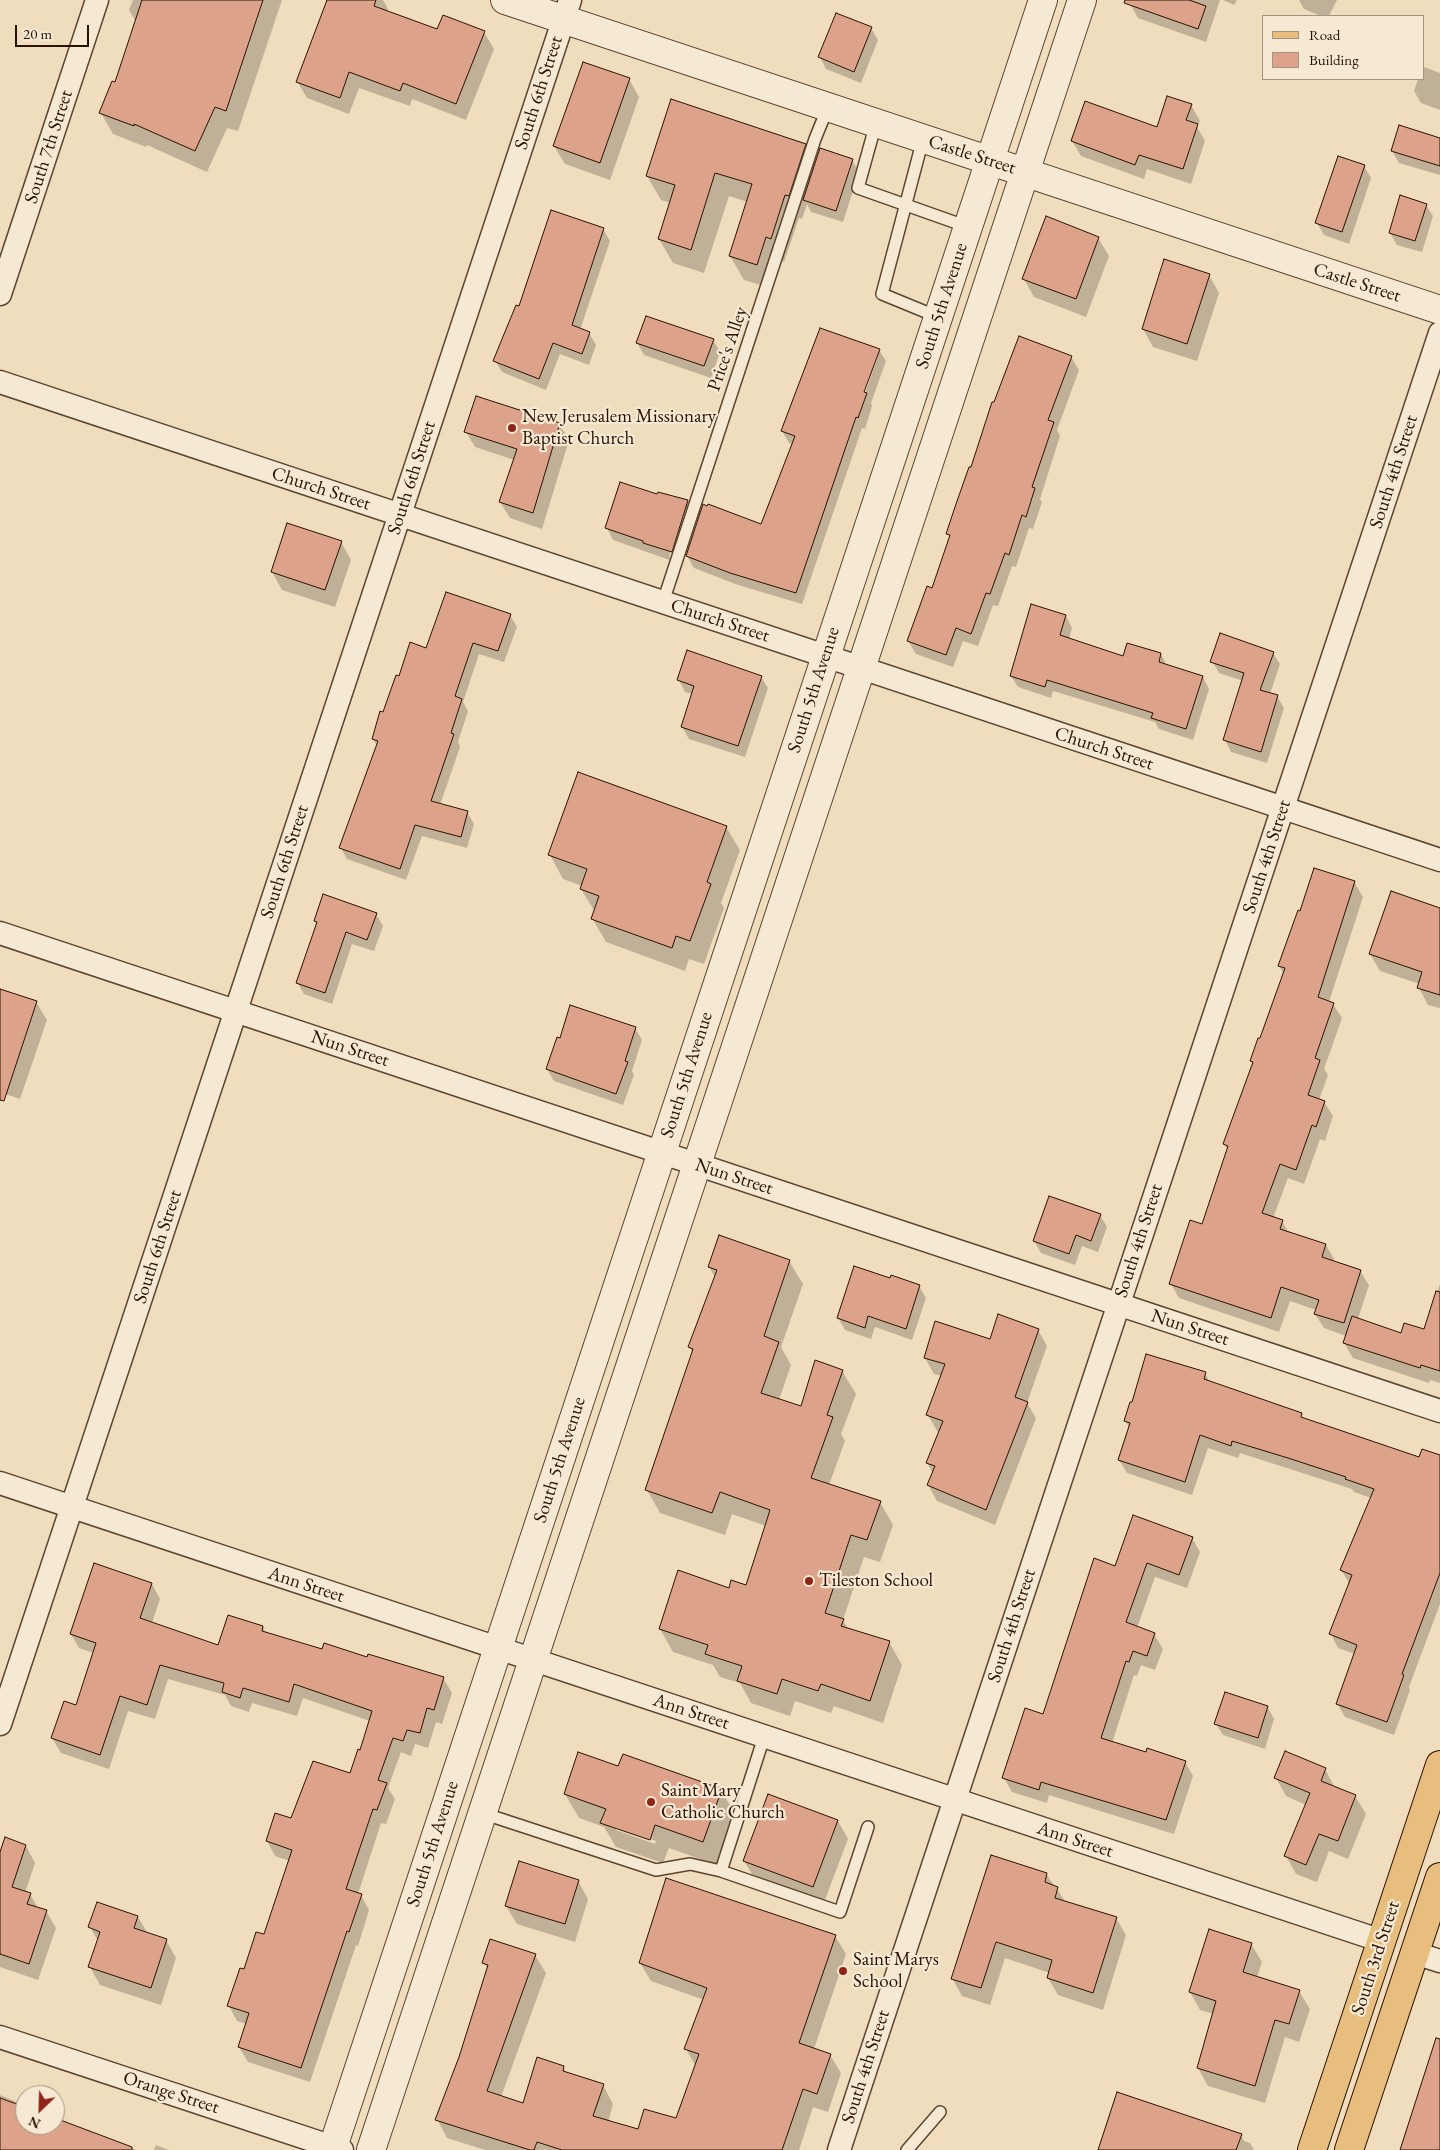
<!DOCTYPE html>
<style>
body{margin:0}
#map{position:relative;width:1440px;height:2150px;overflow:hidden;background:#f0ddbd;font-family:"EB Garamond",serif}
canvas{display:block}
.legend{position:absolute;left:1262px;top:15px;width:162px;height:65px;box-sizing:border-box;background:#f5e9d4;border:1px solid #a4937f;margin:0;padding:6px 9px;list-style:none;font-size:15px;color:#2b1200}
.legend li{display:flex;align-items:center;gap:10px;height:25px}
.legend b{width:25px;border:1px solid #a4937f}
.north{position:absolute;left:15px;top:2085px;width:50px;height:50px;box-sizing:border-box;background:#f5e9d4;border:1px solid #a4937f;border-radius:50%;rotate:204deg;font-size:14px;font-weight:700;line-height:20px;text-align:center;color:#2b1200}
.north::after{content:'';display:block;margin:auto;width:18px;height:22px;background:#8f2418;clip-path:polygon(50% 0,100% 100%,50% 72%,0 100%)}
.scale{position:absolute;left:15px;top:25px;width:74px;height:22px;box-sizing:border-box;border:2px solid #2b1200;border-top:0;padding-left:6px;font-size:15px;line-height:18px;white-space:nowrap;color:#2b1200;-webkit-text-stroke:4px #f5e9d4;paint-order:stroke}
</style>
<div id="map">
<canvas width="1440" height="2150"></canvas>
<ul class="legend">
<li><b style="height:6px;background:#e8be7e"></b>Road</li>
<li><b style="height:14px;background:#dca38a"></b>Building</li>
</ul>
<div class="north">N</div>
<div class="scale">20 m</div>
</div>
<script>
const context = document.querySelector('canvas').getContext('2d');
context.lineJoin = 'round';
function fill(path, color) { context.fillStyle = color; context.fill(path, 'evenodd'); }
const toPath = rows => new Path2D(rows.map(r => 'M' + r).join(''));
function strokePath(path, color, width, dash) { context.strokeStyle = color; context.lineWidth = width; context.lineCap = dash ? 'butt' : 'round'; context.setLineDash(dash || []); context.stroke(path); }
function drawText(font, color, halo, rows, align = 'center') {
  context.font = font + ' "EB Garamond",serif'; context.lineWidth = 4.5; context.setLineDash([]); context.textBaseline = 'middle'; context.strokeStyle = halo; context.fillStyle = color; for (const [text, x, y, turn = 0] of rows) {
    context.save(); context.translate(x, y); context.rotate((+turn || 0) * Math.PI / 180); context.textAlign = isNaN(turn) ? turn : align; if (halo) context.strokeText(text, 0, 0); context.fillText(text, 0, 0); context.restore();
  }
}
const shadow = toPath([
 [133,0,282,0,238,131,227,128,207,172,147,145,146,147,113,134,101,113,116,84,136,22,129,10],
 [328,0,383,0,388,9,387,12,438,31,484,32,494,49,466,120,412,99,410,106,359,88,349,114,307,98,297,81],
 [1132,0,1220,0,1206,42,1138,18,1130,4],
 [1223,0,1237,0,1234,5],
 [1299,0,1337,0,1329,16,1321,16,1304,9],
 [871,28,878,40,861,83,826,69,820,57],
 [1424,67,1440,73,1440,110,1421,103,1414,91,1418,79,1424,79],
 [629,79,639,97,610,180,565,164,554,146],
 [671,100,802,142,816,164,852,160,859,172,843,222,811,212,807,204,802,219,799,218,784,262,780,260,771,288,744,280,730,256,748,202,729,196,704,273,673,263,659,239,671,203,661,200,647,176],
 [1191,105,1200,121,1197,127,1205,141,1191,184,1147,169,1144,179,1081,156,1072,141,1158,129],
 [1440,139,1440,175,1399,163,1392,151],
 [1364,166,1371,178,1349,244,1324,235,1317,223],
 [1426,205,1433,216,1422,252,1397,245,1390,233],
 [603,229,610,241,580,330,589,333,596,345,589,365,560,354,546,390,502,372,495,361,519,308],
 [1098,238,1109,256,1086,317,1034,297,1024,279],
 [1209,275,1219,293,1197,361,1153,347,1143,329],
 [713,340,720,352,711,378,644,355,637,343],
 [879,350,886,361,871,403,872,406,865,429,862,428,802,604,738,585,694,568,687,556,762,526,793,445,789,443,782,431],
 [876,356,878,356,863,399,861,398],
 [1071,357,1079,370,1057,430,1060,436,1040,499,1042,502,1033,529,1029,528,1016,567,1012,566,998,606,993,605,978,646,963,641,953,667,916,654,908,641,933,590,950,538,948,533,972,469],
 [559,424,569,440,542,529,510,518,500,502,514,460,475,447,466,432],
 [659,493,688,501,694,513,678,563,613,540,607,528,658,496],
 [684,509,687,509,671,558,669,557],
 [341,542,351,560,335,607,282,590,272,572],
 [1032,606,1066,616,1072,628,1069,639,1124,657,1161,654,1167,666,1203,677,1209,689,1193,740,1159,729,1155,722,1053,691,1051,698,1018,687,1011,676],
 [510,615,517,627,504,662,479,654,463,702,468,711,458,742,460,747,440,805,467,812,474,824,467,848,422,836,406,880,347,859,341,848,377,746,373,739,399,678,427,649],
 [1273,653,1280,664,1270,694,1277,696,1284,708,1267,763,1231,752,1225,740,1243,681,1219,673,1212,661],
 [761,677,768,688,745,757,689,739,682,727,692,694,685,692,679,680],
 [726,827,740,850,721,903,724,908,704,964,689,959,685,971,606,942,592,918,595,912,581,889,582,886,563,879,550,855],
 [1354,882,1363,897,1329,1002,1333,1004,1342,1018,1324,1069,1328,1075,1319,1100,1324,1102,1333,1116,1325,1141,1320,1139,1304,1184,1288,1178,1273,1218,1282,1221,1289,1233,1326,1245,1334,1259,1333,1262,1360,1271,1369,1285,1358,1319,1402,1335,1424,1330,1440,1284,1440,1383,1430,1380,1429,1383,1353,1358,1344,1343,1346,1336,1324,1328,1315,1314,1316,1310,1290,1301,1279,1332,1179,1298,1171,1284,1203,1226,1228,1150,1224,1144,1253,1064,1251,1061,1261,1040,1284,974,1279,966],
 [1440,909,1440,1008,1428,1005,1419,988,1420,984,1380,971,1370,954],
 [376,914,383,926,374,951,352,944,332,1004,304,994,297,982,317,925,315,921],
 [0,990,36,1002,47,1020,20,1099,0,1092],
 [635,1028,642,1040,632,1071,634,1075,623,1105,554,1081,547,1069],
 [1100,1215,1107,1227,1098,1252,1082,1246,1075,1265,1041,1253,1034,1241],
 [789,1261,803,1284,781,1347,791,1365,779,1400,802,1408,842,1371,856,1394,841,1434,845,1441,829,1485,880,1502,893,1525,880,1562,864,1557,843,1620,848,1629,889,1642,902,1665,883,1723,834,1706,831,1713,795,1701,790,1716,751,1703,740,1683,720,1677,713,1665,673,1652,660,1629,729,1589,747,1587,766,1526,732,1514,725,1535,660,1513,647,1490,693,1353,689,1347,715,1277,709,1267],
 [919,1286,926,1298,912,1340,875,1327,871,1339,845,1330,838,1318],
 [1038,1330,1047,1346,1027,1403,1036,1418,995,1525,937,1501,928,1485,933,1473,927,1463,940,1432,937,1431,928,1415,942,1376,934,1374,925,1358],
 [1205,1373,1210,1383,1301,1414,1304,1420,1420,1459,1440,1457,1440,1604,1409,1687,1410,1690,1394,1735,1345,1717,1337,1703,1355,1654,1338,1648,1331,1634,1349,1583,1341,1570,1371,1498,1354,1492,1352,1489,1240,1453,1238,1458,1208,1448,1192,1495,1127,1473,1119,1460,1130,1428,1125,1421],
 [1192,1538,1200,1552,1187,1588,1155,1577,1137,1628,1154,1634,1163,1649,1155,1670,1141,1665,1137,1676,1134,1675,1112,1743,1147,1754,1185,1762,1193,1776,1174,1834,1049,1795,1047,1803,1012,1792,1004,1778,1044,1715,1116,1567],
 [152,1584,160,1599,152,1623,219,1646,263,1627,266,1633,323,1651,368,1659,443,1678,452,1693,442,1724,436,1722,428,1748,415,1744,411,1756,401,1752,388,1788,395,1799,386,1824,381,1823,358,1894,361,1895,369,1910,358,1946,356,1945,310,2082,248,2062,239,2047,247,2024,237,2021,229,2006,244,1970,265,1936,290,1861,275,1856,267,1841,350,1775,361,1751,370,1721,303,1698,297,1716,252,1703,249,1712,231,1706,225,1695,168,1679,155,1719,128,1711,109,1769,61,1753,52,1738,77,1706,93,1653,79,1648,71,1634],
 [1226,1694,1268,1708,1274,1719,1265,1749,1223,1735,1216,1724],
 [619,1768,721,1790,735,1814,717,1865,669,1848,663,1863,616,1847,604,1827,579,1818,565,1794],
 [616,1827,656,1841,655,1844,616,1830],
 [1325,1769,1335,1788,1355,1796,1366,1814,1348,1859,1329,1851,1317,1882,1296,1874,1286,1856,1306,1805,1286,1796,1276,1778],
 [838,1821,848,1839,823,1905,755,1879,744,1861],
 [26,1846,35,1863,25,1893,30,1894,38,1908,46,1911,56,1928,38,1980,0,1967,0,1856],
 [1046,1874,1066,1902,1116,1918,1126,1935,1103,2010,1058,1995,1048,1978,1050,1973,1005,1958,990,2005,962,1996,952,1978],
 [578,1881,588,1899,575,1942,517,1924,506,1906],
 [138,1917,148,1934,166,1940,176,1958,161,2005,100,1985,90,1967,98,1941,90,1927],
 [835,1936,846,1954,814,2049,830,2055,841,2073,828,2112,813,2107,799,2150,485,2150,447,2138,437,2119,460,2058,488,1970,484,1962,535,1955,546,1973,501,2097,524,2104,563,2067,567,2074,603,2085,613,2104,608,2122,639,2131,677,2120,696,2067,686,2049,704,2000,651,1981,640,1963],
 [1251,1944,1262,1962,1257,1977,1299,1991,1310,2009,1299,2042,1285,2037,1265,2103,1208,2086,1198,2068,1214,2014,1200,2010,1190,1992],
 [0,2095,19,2103,25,2109,25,2125,55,2125,55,2120,137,2150,0,2150],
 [1241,2135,1244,2141,1250,2143,1254,2150,1099,2150],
 [156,2145,169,2150,154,2150]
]);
const building = toPath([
 [142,0,263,0,226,111,215,107,195,151,134,124,134,126,99,113,112,81,115,82,142,0],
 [327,0,376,0,374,6,437,29,443,15,485,31,456,104,403,83,400,91,349,72,340,98,296,82,327,0],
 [1125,0,1189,0,1206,6,1198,29,1124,3,1125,0],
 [836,13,872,27,854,72,818,57,836,13],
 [583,62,630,78,600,163,553,146,583,62],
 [1167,96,1192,104,1186,120,1198,124,1183,169,1139,155,1135,165,1071,141,1085,101,1157,127,1167,96],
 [671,99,806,144,789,196,785,195,771,239,766,237,757,265,729,256,752,184,715,173,691,250,658,239,675,185,646,176,671,99],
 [1399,125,1440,138,1440,166,1391,151,1399,125],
 [820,148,853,159,836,211,803,200,820,148],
 [1338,156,1365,165,1342,232,1315,223,1338,156],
 [1400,195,1427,204,1415,241,1389,233,1400,195],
 [551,210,604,228,572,325,590,332,582,354,553,343,539,379,493,361,516,305,519,306,551,210],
 [1046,216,1099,237,1076,299,1022,279,1046,216],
 [1164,259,1210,274,1187,344,1142,329,1164,259],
 [646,316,714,339,704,366,636,343,646,316],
 [820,328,880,349,864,392,867,393,858,418,856,417,796,593,730,573,686,556,703,504,707,506,708,504,761,524,795,436,781,431,820,328],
 [1019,336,1072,356,1048,420,1054,422,1032,487,1035,488,1026,517,1022,515,1009,555,1005,553,990,594,986,593,971,634,956,628,946,655,907,641,927,586,932,588,950,535,946,534,956,504,969,467,971,467,992,402,994,402,1019,336],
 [476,396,560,423,533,513,499,502,517,449,464,432,476,396],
 [620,482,657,494,658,492,688,500,672,552,643,543,643,541,605,528,620,482],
 [287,523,342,541,325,590,271,572,287,523],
 [446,592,511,614,498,651,473,643,455,696,462,699,451,733,454,734,431,801,468,811,461,837,415,825,400,869,339,848,378,741,372,739,380,711,383,712,396,675,399,676,410,642,426,648,446,592],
 [1031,604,1066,615,1060,635,1123,656,1127,643,1161,653,1159,662,1203,676,1186,729,1151,718,1153,713,1047,680,1045,687,1010,676,1031,604],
 [1220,633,1274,652,1260,690,1278,695,1261,752,1223,740,1244,673,1210,662,1220,633],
 [687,650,762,676,738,746,681,727,694,686,677,680,687,650],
 [578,772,727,826,707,882,711,884,690,941,676,936,672,948,591,919,599,896,580,889,587,869,548,855,578,772],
 [1314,868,1355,881,1318,997,1334,1003,1315,1058,1320,1060,1308,1095,1325,1101,1316,1127,1312,1125,1296,1170,1280,1164,1262,1213,1283,1220,1280,1229,1326,1244,1322,1257,1361,1270,1344,1323,1314,1314,1319,1300,1281,1287,1271,1318,1169,1284,1190,1220,1202,1224,1228,1146,1223,1144,1253,1062,1250,1061,1258,1038,1260,1038,1285,968,1278,966,1298,910,1300,911,1314,868],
 [1391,891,1440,908,1440,995,1417,988,1422,972,1369,954,1391,891],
 [323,894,377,913,367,940,346,932,325,993,296,983,317,922,314,921,323,894],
 [0,989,37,1001,4,1101,0,1100,0,989],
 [570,1005,636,1027,625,1061,628,1062,616,1094,546,1069,557,1037,560,1038,570,1005],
 [1049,1196,1101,1214,1091,1241,1076,1235,1069,1254,1033,1241,1049,1196],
 [719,1235,790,1260,764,1336,779,1342,761,1393,801,1406,815,1360,843,1370,827,1415,833,1417,811,1478,881,1501,867,1540,851,1535,825,1613,844,1619,841,1626,890,1641,870,1701,821,1684,818,1691,782,1679,777,1694,737,1681,742,1666,705,1654,708,1645,659,1629,678,1570,729,1588,731,1580,746,1585,770,1510,720,1492,712,1513,645,1490,693,1349,688,1347,717,1270,708,1267,719,1235],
 [854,1266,890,1278,891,1275,920,1285,906,1329,868,1316,865,1328,837,1318,854,1266],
 [1436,1291,1440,1292,1440,1371,1421,1365,1420,1368,1343,1343,1352,1316,1401,1333,1404,1323,1424,1329,1436,1291],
 [998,1314,1039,1329,1015,1397,1028,1402,986,1510,927,1485,935,1466,926,1463,943,1421,926,1415,945,1364,924,1358,935,1321,990,1339,998,1314],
 [1146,1354,1206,1372,1204,1379,1302,1413,1301,1417,1419,1457,1422,1449,1440,1455,1440,1573,1402,1674,1404,1675,1387,1722,1336,1704,1357,1645,1329,1634,1352,1575,1340,1570,1374,1489,1345,1479,1346,1477,1288,1458,1232,1441,1231,1446,1200,1435,1185,1482,1118,1460,1130,1423,1124,1421,1130,1402,1132,1402,1146,1354],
 [1133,1515,1193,1537,1179,1575,1147,1563,1126,1622,1155,1633,1147,1656,1133,1651,1129,1662,1126,1661,1101,1738,1146,1752,1147,1748,1186,1761,1166,1820,1041,1782,1039,1790,1002,1778,1025,1708,1043,1714,1094,1558,1115,1566,1133,1515],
 [94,1563,152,1583,140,1618,218,1645,228,1615,263,1626,262,1631,322,1649,324,1643,367,1657,368,1654,444,1677,434,1710,427,1708,420,1733,407,1730,403,1741,393,1738,378,1780,387,1783,377,1810,373,1809,346,1889,362,1894,349,1932,347,1931,301,2068,238,2047,249,2013,227,2006,240,1968,244,1969,256,1932,264,1934,292,1850,266,1841,275,1813,291,1818,313,1761,350,1773,358,1749,360,1750,372,1711,294,1684,289,1702,243,1688,240,1698,222,1692,224,1683,160,1665,147,1705,120,1696,100,1755,51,1738,64,1701,76,1705,96,1643,70,1634,94,1563],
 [1225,1692,1268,1706,1258,1738,1214,1724,1225,1692],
 [1285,1751,1326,1768,1321,1781,1356,1795,1338,1841,1319,1834,1306,1865,1284,1856,1310,1793,1274,1778,1285,1751],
 [578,1752,618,1766,623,1754,722,1789,703,1842,655,1825,650,1840,600,1823,606,1809,564,1794,578,1752],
 [768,1794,838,1820,813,1887,743,1861,768,1794],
 [5,1837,26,1845,12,1887,31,1893,27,1904,47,1910,29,1964,0,1954,0,1852,5,1837],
 [991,1855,1047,1873,1045,1882,1058,1887,1055,1898,1117,1917,1093,1993,1047,1978,1052,1960,996,1942,981,1988,951,1979,991,1855],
 [519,1861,579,1880,565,1924,505,1906,519,1861],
 [666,1878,836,1935,799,2043,831,2054,817,2094,803,2089,782,2150,562,2150,537,2142,534,2150,530,2150,435,2120,459,2057,488,1965,482,1963,490,1939,536,1954,487,2091,523,2103,537,2057,564,2066,563,2071,604,2084,593,2116,638,2129,644,2109,676,2118,699,2054,684,2049,707,1988,639,1963,666,1878],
 [97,1902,138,1916,134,1928,167,1939,151,1988,88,1967,100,1932,88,1927,97,1902],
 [1209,1929,1252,1943,1243,1972,1300,1990,1289,2024,1275,2020,1255,2086,1197,2068,1216,2001,1189,1992,1209,1929],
 [1436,2038,1440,2039,1440,2150,1400,2150,1436,2038],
 [1117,2092,1242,2134,1236,2150,1098,2150,1117,2092],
 [0,2098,25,2107,25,2125,55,2125,55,2118,132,2147,132,2150,0,2150,0,2098]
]);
const service = toPath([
 [876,123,858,188,968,227],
 [923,139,882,294,938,317],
 [663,602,815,139,828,107],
 [482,1813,656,1870,690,1864,721,1871,764,1737],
 [721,1871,840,1912,868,1827],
 [907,2150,940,2112]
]);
const minor = toPath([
 [0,294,97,0],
 [0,382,1440,860],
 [0,933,1440,1411],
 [0,1483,1382,1941],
 [0,1724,570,0],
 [1415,1953,1440,1961],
 [0,2037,342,2150],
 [839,2150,1440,333]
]);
const tertiary = toPath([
 [505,0,1440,310],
 [332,2150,1043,0],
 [371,2150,1082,0]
]);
const primary = toPath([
 [1312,2150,1440,1765],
 [1349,2150,1440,1877]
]);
const markers = [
 [512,428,5,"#8f2418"],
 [809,1581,5,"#8f2418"],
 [651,1802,5,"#8f2418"],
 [843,1971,5,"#8f2418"]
];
const streetNames = [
 ["South 6th Street",539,93,-72],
 ["South 7th Street",49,147,-72],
 ["Castle Street",972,155,18],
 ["Castle Street",1357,283,18],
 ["South 5th Avenue",942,306,-72],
 ["Price's Alley",728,349,-71],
 ["South 4th Street",1394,472,-72],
 ["South 6th Street",412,478,-72],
 ["Church Street",321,489,18],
 ["Church Street",720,621,18],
 ["South 5th Avenue",814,690,-72],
 ["Church Street",1104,749,18],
 ["South 4th Street",1267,857,-72],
 ["South 6th Street",285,862,-72],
 ["Nun Street",350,1049,18],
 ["South 5th Avenue",687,1075,-72],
 ["Nun Street",734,1177,18],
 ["South 4th Street",1139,1241,-72],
 ["South 6th Street",158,1247,-72],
 ["Nun Street",1190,1328,18],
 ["South 5th Avenue",560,1460,-72],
 ["Ann Street",306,1585,18],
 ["South 4th Street",1012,1626,-72],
 ["Ann Street",691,1712,18],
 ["Ann Street",1075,1840,18],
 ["South 5th Avenue",433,1844,-72],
 ["South 3rd Street",1376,1958,-72],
 ["South 4th Street",866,2067,-72],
 ["Orange Street",171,2093,18]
];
const poiNames = [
 ["New Jerusalem Missionary",522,417],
 ["Baptist Church",522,439],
 ["Tileston School",819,1581],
 ["Saint Mary",661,1791],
 ["Catholic Church",661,1813],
 ["Saint Marys",853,1960],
 ["School",853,1982]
];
fill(shadow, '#0003');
fill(building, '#dca38a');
strokePath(building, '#2b1200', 1);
strokePath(service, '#5c452f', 14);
strokePath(minor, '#5c452f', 25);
strokePath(tertiary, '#5c452f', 30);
strokePath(primary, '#2b1200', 30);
strokePath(service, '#f5e9d4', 11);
strokePath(minor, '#f5e9d4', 22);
strokePath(tertiary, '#f5e9d4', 28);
strokePath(primary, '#e8be7e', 28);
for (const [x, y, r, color] of markers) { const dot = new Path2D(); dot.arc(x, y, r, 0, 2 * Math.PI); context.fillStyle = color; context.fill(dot); strokePath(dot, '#f5e9d4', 2); }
drawText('19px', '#2b1200', '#f5e9d4', streetNames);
drawText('19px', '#2b1200', '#f5e9d4', poiNames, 'left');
</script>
